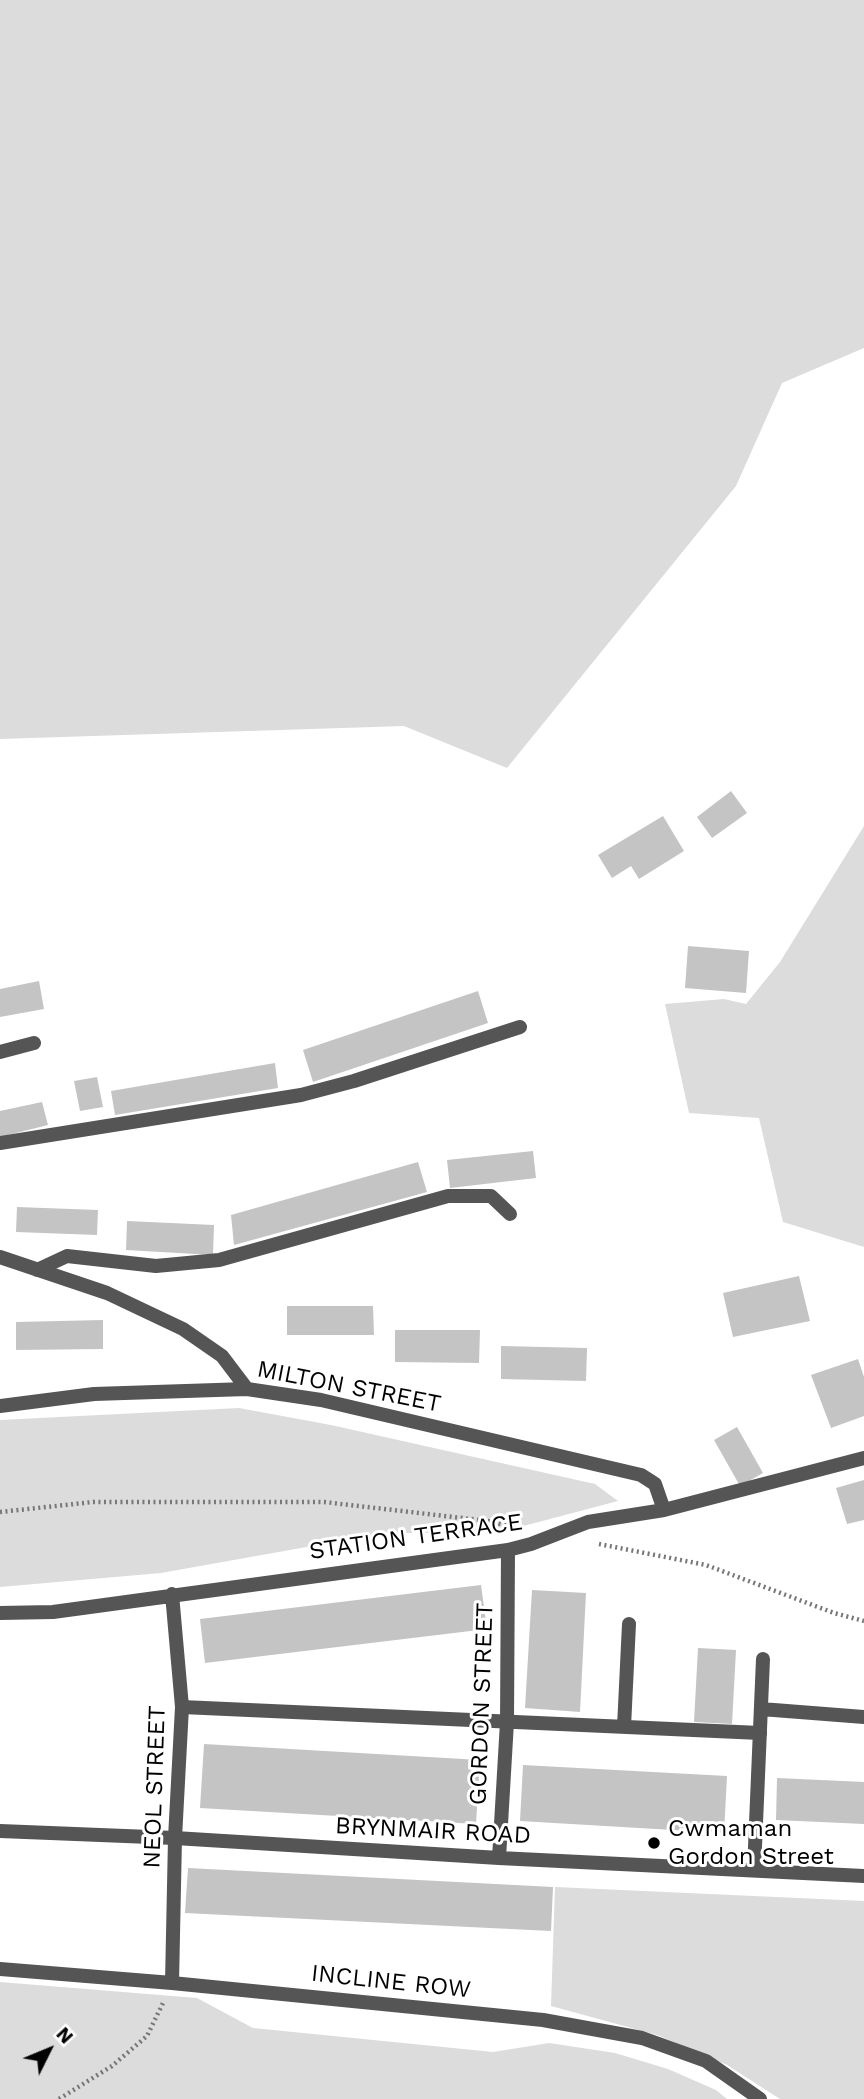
<!DOCTYPE html>
<style>
body{margin:0}
#map{position:relative;width:864px;height:2099px;overflow:hidden;background:#fff;font-family:"Work Sans",sans-serif}
canvas{display:block}
.north{position:absolute;left:14px;top:2015px;width:70px;height:70px;-webkit-text-stroke:5px #fff;paint-order:stroke;rotate:47deg;font-size:19px;font-weight:700;line-height:28px;text-align:center;color:#000}
.north::after{content:'';display:block;margin:auto;width:24px;height:32px;background:#000;clip-path:polygon(50% 0,100% 100%,50% 72%,0 100%)}
</style>
<div id="map">
<canvas width="864" height="2099"></canvas>
<div class="north">N</div>
</div>
<script>
const context = document.querySelector('canvas').getContext('2d');
context.lineJoin = 'round';
function fill(path, color) { context.fillStyle = color; context.fill(path, 'evenodd'); }
const toPath = rows => new Path2D(rows.map(r => 'M' + r).join(''));
function strokePath(path, color, width, dash) { context.strokeStyle = color; context.lineWidth = width; context.lineCap = dash ? 'butt' : 'round'; context.setLineDash(dash || []); context.stroke(path); }
function drawText(font, color, halo, rows, align = 'center') {
  context.font = font + ' "Work Sans",sans-serif'; context.lineWidth = 6; context.setLineDash([]); context.textBaseline = 'middle'; context.strokeStyle = halo; context.fillStyle = color; for (const [text, x, y, turn = 0] of rows) {
    context.save(); context.translate(x, y); context.rotate((+turn || 0) * Math.PI / 180); context.textAlign = isNaN(turn) ? turn : align; if (halo) context.strokeText(text, 0, 0); context.fillText(text, 0, 0); context.restore();
  }
}
const green = toPath([
 [0,0,864,0,864,348,782,383,736,486,507,768,404,726,0,739],
 [864,826,864,1247,783,1222,759,1118,689,1113,665,1004,724,999,746,1004,780,962],
 [239,1408,331,1425,595,1484,618,1501,497,1533,385,1533,161,1573,0,1587,0,1420],
 [555,1887,864,1901,864,2099,780,2099,727,2065,693,2050,657,2035,551,2006],
 [0,1982,197,1998,253,2028,493,2052,549,2043,615,2053,668,2069,716,2090,727,2099,0,2099]
]);
const building = toPath([
 [731,791,747,813,712,838,697,817],
 [663,816,684,851,639,879,631,866,612,878,598,855],
 [688,946,749,951,746,993,685,988],
 [39,981,44,1009,0,1017,0,989],
 [478,991,488,1023,313,1082,303,1050],
 [275,1063,278,1088,115,1115,111,1091],
 [97,1077,103,1107,80,1111,74,1081],
 [42,1102,48,1125,0,1137,0,1111],
 [533,1151,536,1178,450,1188,447,1160],
 [418,1162,427,1192,234,1245,231,1215],
 [17,1207,98,1210,97,1235,16,1232],
 [127,1221,214,1225,213,1255,126,1250],
 [799,1276,810,1321,733,1337,723,1293],
 [287,1306,373,1306,374,1335,287,1335],
 [103,1320,103,1349,16,1350,16,1322],
 [395,1330,480,1330,479,1363,395,1362],
 [501,1346,587,1348,586,1381,501,1379],
 [858,1359,864,1377,864,1416,831,1428,811,1375],
 [737,1427,763,1473,740,1486,714,1440],
 [864,1480,864,1520,847,1524,836,1488],
 [481,1585,487,1629,205,1663,200,1619],
 [532,1590,586,1593,580,1712,525,1708],
 [698,1648,736,1650,732,1724,694,1722],
 [204,1744,480,1760,476,1824,200,1808],
 [523,1765,727,1776,724,1833,520,1821],
 [777,1778,864,1782,864,1824,776,1820],
 [188,1868,553,1887,551,1931,185,1913]
]);
const path = toPath([
 [0,1512,93,1502,324,1502,488,1521,508,1526],
 [599,1544,706,1565,834,1613,864,1621],
 [59,2099,112,2066,147,2036,163,2003]
]);
const service = toPath([
 [182,1707,760,1733],
 [624,1727,629,1624]
]);
const minor = toPath([
 [0,1052,34,1043],
 [0,1143,301,1095,354,1081,520,1027],
 [0,1257,107,1293,183,1329,222,1356,247,1389],
 [37,1270,67,1256,156,1266,219,1260,448,1196,491,1196,510,1214],
 [0,1406,94,1394,247,1389,321,1400,641,1475,655,1484,664,1510],
 [172,1594,182,1707,175,1838,172,1983],
 [0,1613,53,1612,508,1550,531,1544,588,1522,664,1510,864,1458],
 [761,1709,864,1717],
 [0,1831,175,1838,499,1858,864,1876],
 [499,1858,507,1722,508,1550],
 [754,1870,763,1659],
 [0,1969,172,1983,543,2020,642,2038,706,2061,760,2099]
]);
const markers = [
 [654,1843,7,"#000"]
];
const streetNames = [
 ["MILTON STREET",349,1387,11],
 ["STATION TERRACE",416,1537,-8],
 ["GORDON STREET",482,1704,-88],
 ["NEOL STREET",155,1787,-88],
 ["BRYNMAIR ROAD",433,1831,3],
 ["INCLINE ROW",391,1982,6]
];
const poiNames = [
 ["Cwmaman",668,1829],
 ["Gordon Street",668,1857]
];
fill(green, '#dcdcdc');
fill(building, '#c4c4c4');
strokePath(path, '#777', 4.5, [2, 3.5]);
strokePath(service, '#555', 14);
strokePath(minor, '#555', 14);
for (const [x, y, r, color] of markers) { const dot = new Path2D(); dot.arc(x, y, r, 0, 2 * Math.PI); context.fillStyle = color; context.fill(dot); strokePath(dot, '#fff', 2.5); }
drawText('24px', '#000', '#fff', streetNames);
drawText('24px', '#000', '#fff', poiNames, 'left');
</script>
